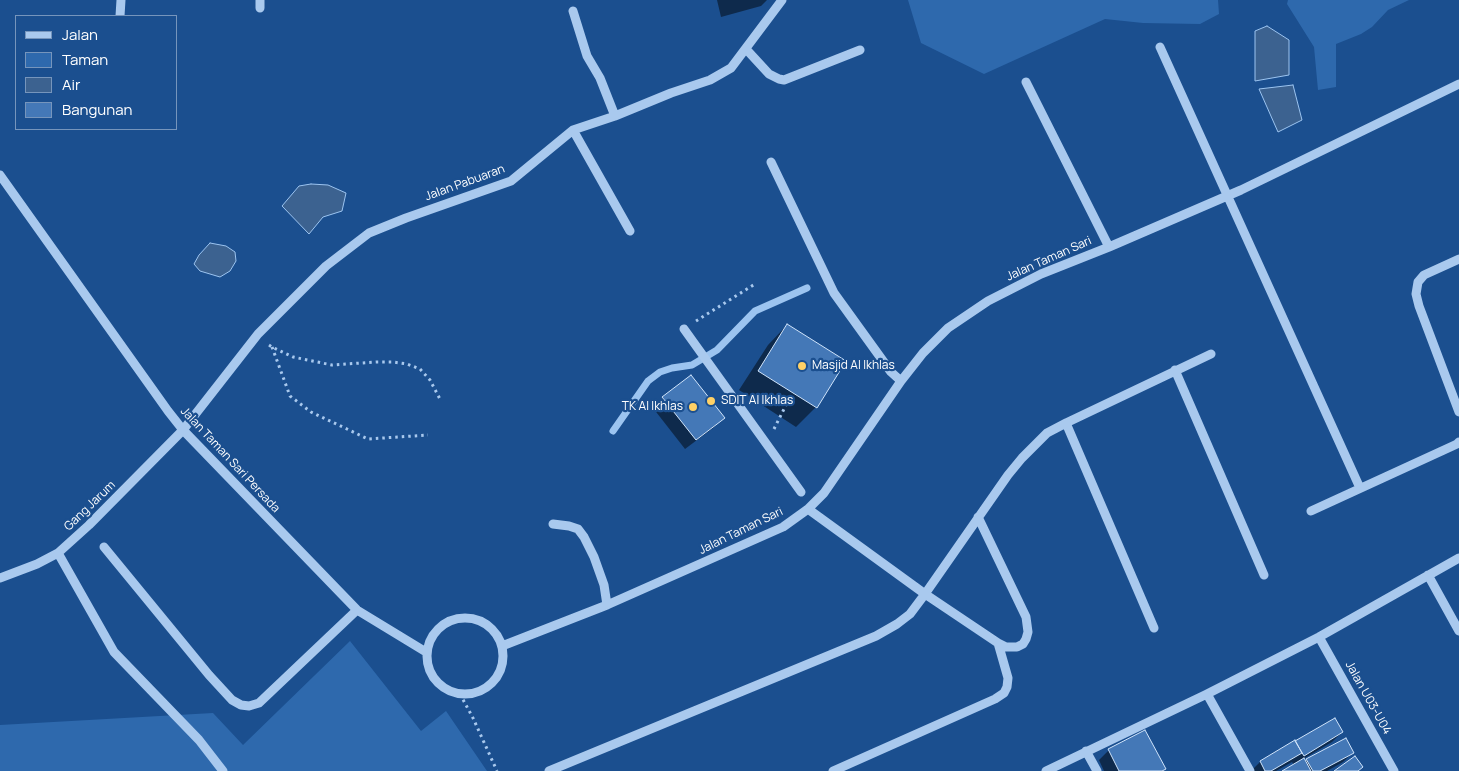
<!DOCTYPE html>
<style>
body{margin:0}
#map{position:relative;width:1459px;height:771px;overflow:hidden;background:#1b4f8f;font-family:Manrope,sans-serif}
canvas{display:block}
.legend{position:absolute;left:15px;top:15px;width:162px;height:115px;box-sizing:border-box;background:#1b4f8f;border:1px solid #7695bc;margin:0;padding:6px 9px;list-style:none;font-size:15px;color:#fff}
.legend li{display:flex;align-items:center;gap:10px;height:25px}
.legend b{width:25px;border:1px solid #7695bc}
</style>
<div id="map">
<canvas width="1459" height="771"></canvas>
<ul class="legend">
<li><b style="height:6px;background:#a9c9ee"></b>Jalan</li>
<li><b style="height:14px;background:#2e69ad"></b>Taman</li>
<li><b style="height:14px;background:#3c6290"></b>Air</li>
<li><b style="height:14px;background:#4478b7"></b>Bangunan</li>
</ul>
</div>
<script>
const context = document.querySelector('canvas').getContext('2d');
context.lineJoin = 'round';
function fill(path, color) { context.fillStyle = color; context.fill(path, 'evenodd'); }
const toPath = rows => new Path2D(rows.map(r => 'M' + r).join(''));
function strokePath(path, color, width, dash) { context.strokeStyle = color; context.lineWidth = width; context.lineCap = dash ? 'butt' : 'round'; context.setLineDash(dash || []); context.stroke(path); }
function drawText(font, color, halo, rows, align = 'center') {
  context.font = font + ' Manrope,sans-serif'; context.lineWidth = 4.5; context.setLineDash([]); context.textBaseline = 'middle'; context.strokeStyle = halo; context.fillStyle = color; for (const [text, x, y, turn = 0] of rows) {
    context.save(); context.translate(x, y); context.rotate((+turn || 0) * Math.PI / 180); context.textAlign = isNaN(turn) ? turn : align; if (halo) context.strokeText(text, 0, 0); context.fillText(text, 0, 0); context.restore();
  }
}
const green = toPath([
 [908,0,1218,0,1219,14,1200,24,1143,23,1105,19,984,74,921,43],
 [1288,0,1409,0,1388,10,1372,27,1361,34,1336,44,1336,87,1318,90,1314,47,1287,4],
 [350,641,421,731,446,711,487,771,0,771,0,725,213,713,243,745]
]);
const water = toPath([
 [1267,26,1289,40,1289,75,1255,81,1255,31,1267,26],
 [1293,85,1302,120,1278,132,1259,89,1293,85],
 [311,184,328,185,346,193,342,211,323,217,309,234,282,206,299,186,311,184],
 [210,243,226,246,235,252,236,261,230,271,220,277,200,271,194,264,199,255,210,243]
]);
const shadow = toPath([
 [717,0,767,0,761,6,721,17],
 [787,325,844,361,816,407,796,427,739,390,768,345],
 [663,398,723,418,713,428,685,449,653,408],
 [1335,719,1342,732,1332,742,1303,759,1305,762,1307,760,1353,752,1343,762,1327,771,1284,771,1294,765,1292,762,1276,771,1251,771,1260,762],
 [1109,750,1165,768,1162,771,1104,771,1099,760]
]);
const stream = toPath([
 [613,431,648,381,660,372,672,368,692,365,717,350,755,311,807,288]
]);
const building = toPath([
 [787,324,846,361,817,408,758,371,787,324],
 [691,375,725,418,696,440,662,397,691,375],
 [1335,718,1343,732,1304,756,1295,741,1335,718],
 [1145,730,1166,769,1162,771,1119,771,1108,749,1145,730],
 [1346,738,1354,753,1320,771,1313,771,1306,759,1346,738],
 [1295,740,1302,753,1271,771,1265,771,1260,761,1295,740],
 [1355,756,1363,767,1358,771,1334,771,1355,756],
 [1304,758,1311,771,1282,771,1304,758]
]);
const path = toPath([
 [696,321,755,284],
 [269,345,272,347,293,357,332,365,376,362,393,362,407,364,420,369,430,380,441,401],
 [272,347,290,396,311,412,368,439,428,435],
 [774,429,788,401],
 [460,694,473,718,497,771]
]);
const minor = toPath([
 [260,8,260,0],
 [573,11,587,56,600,78,615,116],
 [120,16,121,0],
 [1160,47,1360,488],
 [746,49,769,74,779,79,784,80,860,50],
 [1026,82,1109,247],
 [573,130,630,231],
 [771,162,834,293,891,372,901,381],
 [0,175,168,411,183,430,357,610,426,652],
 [1459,259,1424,275,1418,282,1416,294,1419,306,1459,412],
 [684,329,801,492],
 [1175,370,1264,575],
 [1066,423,1154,628],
 [808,509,925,594,998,643,1006,647,1017,647,1023,644,1026,639,1028,632,1026,617,978,517],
 [1311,511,1457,444,1459,442],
 [553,524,569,526,578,529,584,537,594,557,604,585,607,605],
 [104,547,209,675,232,700,241,705,249,706,259,703,357,610],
 [58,553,114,652,199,740,223,771],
 [1428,575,1459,631],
 [0,578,37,564,58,553,89,525,183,430,258,334,326,266,369,233,406,218,511,181,573,130,615,116,671,93,710,80,731,68,782,0],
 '427 656a38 38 0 1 1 76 0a38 38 0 1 1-76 0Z',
 [1319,637,1394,771],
 [502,646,607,605,783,527,808,509,824,493,901,381,923,353,948,328,988,301,1041,274,1109,247,1241,190,1459,84],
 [1207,694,1250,771],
 [1086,751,1097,771],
 [549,771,876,636,897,624,910,614,925,594,1008,475,1022,458,1047,433,1066,423,1211,354],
 [833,771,995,699,1004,693,1007,687,1008,678,998,643],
 [1046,771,1207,694,1319,637,1459,558]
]);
const markers = [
 [802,366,5,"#ffd166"],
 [711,401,5,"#ffd166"],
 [693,407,5,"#ffd166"]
];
const streetNames = [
 ["Jalan Pabuaran",465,183,-20],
 ["Jalan Taman Sari",1049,259,-24],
 ["Jalan Taman Sari Persada",230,460,47],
 ["Gang Jarum",90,506,-44],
 ["Jalan Taman Sari",741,531,-26],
 ["Jalan U03-U04",1368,698,61]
];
const poiNames = [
 ["Masjid Al Ikhlas",812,366],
 ["SDIT Al Ikhlas",721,401],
 ["TK Al Ikhlas",683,407,"right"]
];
fill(green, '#2e69ad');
fill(water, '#3c6290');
strokePath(water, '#9cc4f0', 1);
fill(shadow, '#0007');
strokePath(stream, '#9cc4f0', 7);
fill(building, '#4478b7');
strokePath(building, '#cfe3fa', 1);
strokePath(path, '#a9c9ee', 3, [2.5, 4]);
strokePath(minor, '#a9c9ee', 9);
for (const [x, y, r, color] of markers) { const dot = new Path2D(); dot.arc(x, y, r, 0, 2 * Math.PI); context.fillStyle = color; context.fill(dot); strokePath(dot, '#1b4f8f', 2); }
drawText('12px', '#fff', '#1b4f8f', streetNames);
drawText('12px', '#fff', '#1b4f8f', poiNames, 'left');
</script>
